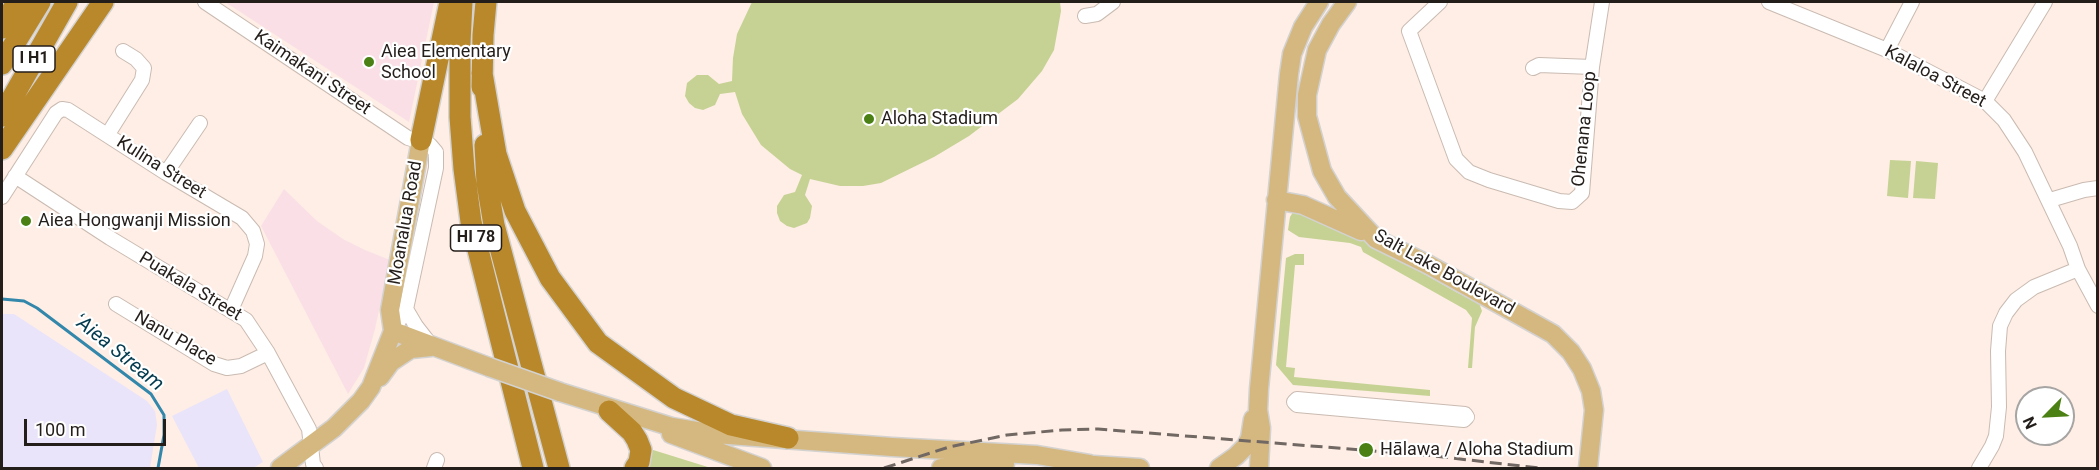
<!DOCTYPE html>
<meta charset="utf-8">
<style>
body{margin:0}
#map{position:relative;width:2099px;height:470px;overflow:hidden;background:#feeee5;font-family:Roboto,sans-serif}
canvas{display:block}
.frame{position:absolute;inset:0;border:3px solid #241e1b;pointer-events:none}
.north{position:absolute;left:2015px;top:386px;width:60px;height:60px;box-sizing:border-box;background:#fff;border:2px solid #a7a5a4;border-radius:50%;rotate:246deg;font-size:16px;font-weight:700;line-height:24px;text-align:center;color:#241e1b}
.north::after{content:'';display:block;margin:auto;width:21px;height:27px;background:#4b8014;clip-path:polygon(50% 0,100% 100%,50% 72%,0 100%)}
.scale{position:absolute;left:24px;top:419px;width:142px;height:27px;box-sizing:border-box;border:3px solid #241e1b;border-top:0;padding-left:8px;font-size:18px;line-height:21px;white-space:nowrap;color:#241e1b;-webkit-text-stroke:4px #fff;paint-order:stroke}
</style>
<div id="map">
<canvas width="2099" height="470"></canvas>
<div class="frame"></div>
<div class="north">N</div>
<div class="scale">100 m</div>
</div>
<script>
const context = document.querySelector('canvas').getContext('2d');
context.lineJoin = 'round';
function fill(path, color) { context.fillStyle = color; context.fill(path, 'evenodd'); }
const toPath = rows => new Path2D(rows.map(r => 'M' + r).join(''));
function strokePath(path, color, width, dash) { context.strokeStyle = color; context.lineWidth = width; context.lineCap = dash ? 'butt' : 'round'; context.setLineDash(dash || []); context.stroke(path); }
function drawText(font, color, halo, rows, align = 'center') {
  context.font = font + ' Roboto,sans-serif'; context.lineWidth = 4.5; context.setLineDash([]); context.textBaseline = 'middle'; context.strokeStyle = halo; context.fillStyle = color; for (const [text, x, y, turn = 0] of rows) {
    context.save(); context.translate(x, y); context.rotate((+turn || 0) * Math.PI / 180); context.textAlign = isNaN(turn) ? turn : align; if (halo) context.strokeText(text, 0, 0); context.fillText(text, 0, 0); context.restore();
  }
}
const commercial = toPath([
 [2,314,14,314,147,401,155,411,157,425,150,468,2,468],
 [227,389,263,462,253,468,199,468,172,416]
]);
const education = toPath([
 [225,2,434,2,409,122],
 [284,189,317,221,343,239,365,250,390,260,375,329,364,368,348,394,261,226]
]);
const green = toPath([
 [752,2,1060,2,1061,11,1054,50,1042,71,1018,99,969,136,934,157,881,183,863,186,840,186,810,179,805,195,812,206,810,218,807,223,794,228,787,226,780,221,777,213,777,206,784,195,795,192,802,175,790,169,761,145,742,114,735,92,720,94,715,105,703,110,695,108,689,103,685,96,687,83,697,75,708,75,719,84,732,81,733,58,737,34],
 [1890,160,1911,161,1908,198,1887,196],
 [1916,161,1938,163,1935,199,1913,198],
 [1300,208,1354,234,1456,292,1479,303,1482,311,1475,327,1472,368,1468,368,1472,318,1466,310,1363,252,1361,247,1350,243,1299,237,1291,232,1288,230,1290,217,1293,212],
 [1295,254,1304,254,1304,265,1295,265,1286,367,1295,368,1294,377,1430,390,1430,396,1293,385,1276,365,1286,258],
 [650,449,711,468,647,468,650,461]
]);
const stream = toPath([
 [2,299,24,301,37,308,151,394,164,415,164,435,158,468]
]);
const minor = toPath([
 [205,2,408,138,430,145,436,152,436,168,406,309,393,331],
 [1440,2,1409,31,1456,159,1469,172,1489,180,1559,201,1572,202,1582,193,1592,67,1602,2],
 [1769,2,1887,50,1985,101,2004,120,2025,152,2070,246,2078,269,2098,306],
 [1085,16,1097,14,1113,2],
 [1887,50,1912,2],
 [1533,68,1539,65,1592,67],
 [1985,101,2045,2],
 [108,134,142,80,144,68,136,59,123,51],
 [166,173,200,123],
 [15,176,110,238,246,320,268,353,309,429,313,464,316,468],
 [2,197,56,113,62,109,68,110,166,173,242,218,253,231,257,244,255,256,231,310],
 [2050,200,2084,190,2098,188],
 [116,304,214,364,227,368,241,366,268,353],
 [406,309,416,326,430,344],
 [1297,399,1465,414,1467,417,1464,420,1297,405,1294,402,1297,399],
 [434,468,437,460],
 [1979,468,1992,446,1996,436,1999,407,1998,351,2000,326,2006,313,2016,300,2034,287,2078,269]
]);
const major = toPath([
 [1347,2,1331,24,1317,50,1307,95,1307,116,1322,171,1337,197,1376,239,1429,265,1553,334,1571,352,1582,369,1591,391,1594,410,1588,468],
 [1276,200,1303,205,1361,231],
 [393,331,489,367],
 [380,377,391,362,406,352,411,349,431,347],
 [560,392,672,427,715,434,892,447,1037,455,1090,464],
 [671,434,762,468],
 [1078,464,1140,468],
 [280,468,334,428,361,401,371,387,393,331,390,310,421,140],
 [941,468,1005,464],
 [1219,468,1236,456,1246,446,1250,438,1253,419],
 [1259,468,1261,428,1258,410,1259,389,1289,74,1292,54,1303,27,1319,2]
]);
const highway = toPath([
 [462,2,460,43,460,117,464,169,471,222,533,468],
 [2,28,17,2],
 [2,64,40,2],
 [482,73,496,154,515,211,550,278,598,343,674,398,731,425,788,438],
 [482,87,483,35,486,2],
 [2,116,67,2],
 [421,140,450,2],
 [485,145,487,183,494,225,559,468],
 [2,149,103,2],
 [609,411,632,432,637,440,641,450,639,462,635,468]
]);
const rail = toPath([
 [884,468,949,447,1007,435,1062,430,1098,429,1425,455,1539,468]
]);
const majorBridge = toPath([
 [489,367,560,392]
]);
const markers = [
 [369,62,6,"#4b8014"],
 [869,119,6,"#4b8014"],
 [26,221,6,"#4b8014"],
 [1366,450,8,"#4b8014"]
];
const shields = [
 [34,59,42],
 [476,238,51]
];
const shieldNames = [
 ["I H1",34,59],
 ["HI 78",476,238]
];
const poiNames = [
 ["Aiea Elementary",381,52],
 ["School",381,73],
 ["Aloha Stadium",881,119],
 ["Aiea Hongwanji Mission",38,221],
 ["Hālawa / Aloha Stadium",1380,450]
];
const streetNames = [
 ["Kaimakani Street",312,73,34],
 ["Kalaloa Street",1935,77,28],
 ["Ohenana Loop",1585,129,-84],
 ["Kulina Street",161,168,32],
 ["Moanalua Road",406,223,-80],
 ["Salt Lake Boulevard",1444,273,29],
 ["Puakala Street",190,287,31],
 ["Nanu Place",175,339,30]
];
const waterNames = [
 ["ʻAiea Stream",118,353,39]
];
fill(commercial, '#eae4fa');
fill(education, '#fae0e6');
fill(green, '#c6d294');
strokePath(stream, '#3287aa', 3);
strokePath(minor, '#cabbb2', 16);
strokePath(major, '#d3d2d1', 21);
strokePath(highway, '#d3d2d1', 24);
strokePath(minor, '#fff', 14);
strokePath(major, '#d5b880', 18);
strokePath(highway, '#b9882b', 21);
strokePath(rail, '#716863', 3, [12, 6]);
strokePath(majorBridge, '#d3d2d1', 21, []);
strokePath(majorBridge, '#d5b880', 18);
for (const [x, y, r, color] of markers) { const dot = new Path2D(); dot.arc(x, y, r, 0, 2 * Math.PI); context.fillStyle = color; context.fill(dot); strokePath(dot, '#fff', 2); }
for (const [x, y, w] of shields) { const box = new Path2D(); box.roundRect(x - w / 2, y - 13, w, 26, 4.5); context.fillStyle = '#fff'; context.fill(box); strokePath(box, '#241e1b', 1.5); }
drawText('bold 16px', '#241e1b', null, shieldNames);
drawText('18px', '#241e1b', '#fff', poiNames, 'left');
drawText('18px', '#241e1b', '#fff', streetNames);
drawText('italic 20px', '#033a4e', '#fff', waterNames);
</script>
